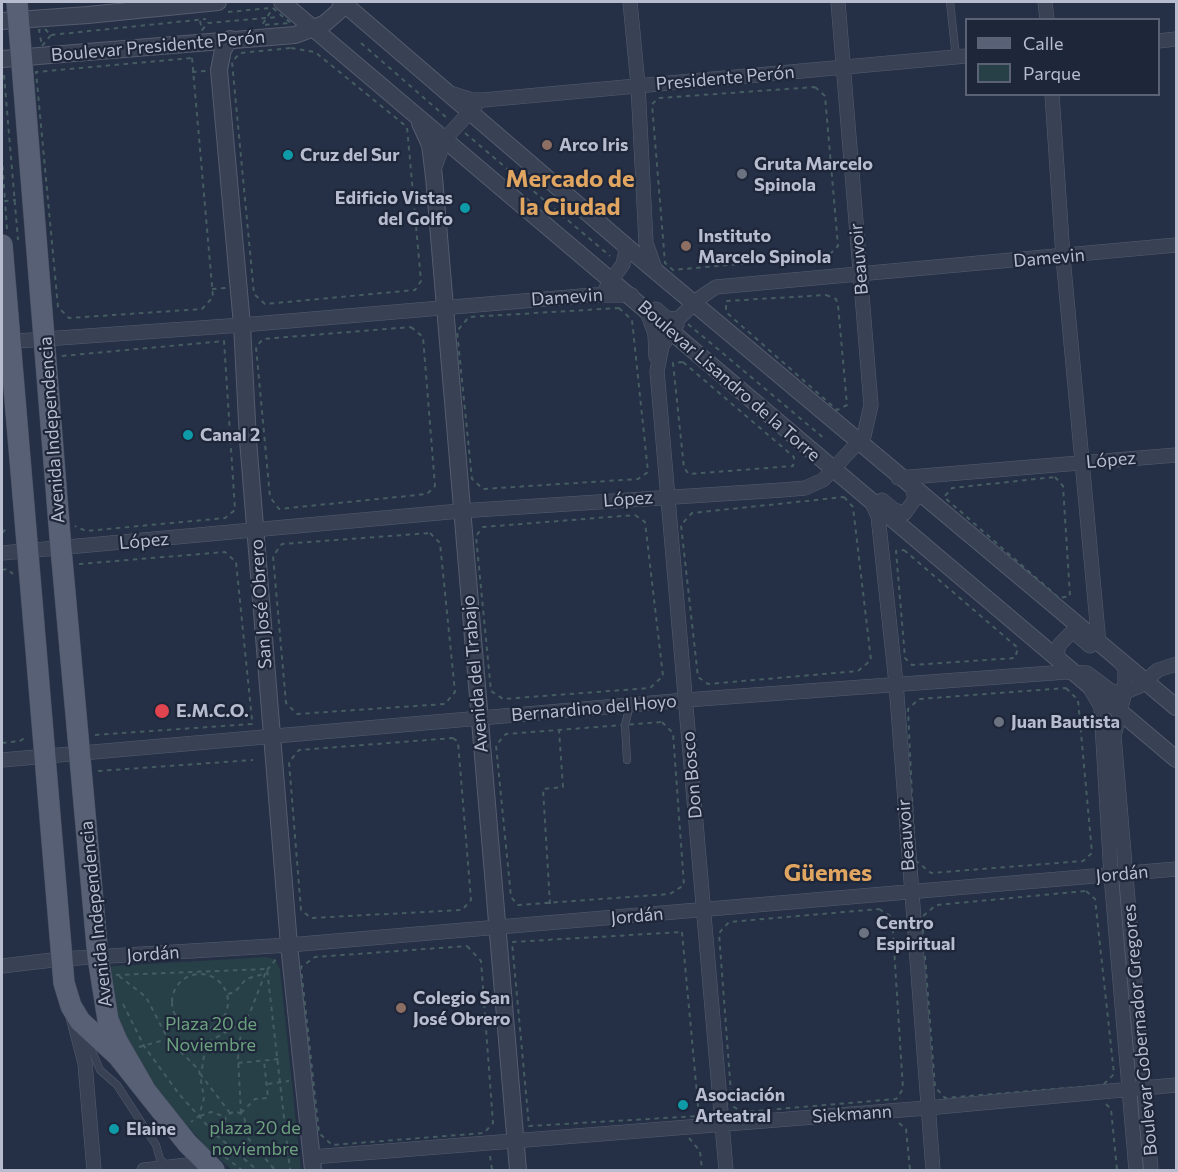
<!DOCTYPE html>
<meta charset="utf-8">
<style>
body{margin:0}
#map{position:relative;width:1178px;height:1172px;overflow:hidden;background:#252f45;font-family:Commissioner,sans-serif}
canvas{display:block}
.frame{position:absolute;inset:0;border:3px solid #b7bdce;pointer-events:none}
.legend{position:absolute;left:965px;top:18px;width:195px;height:78px;box-sizing:border-box;background:#1e263a;border:2px solid #5b6275;margin:0;padding:8px 10px;list-style:none;font-size:18px;color:#b7bdce}
.legend li{display:flex;align-items:center;gap:12px;height:30px}
.legend b{width:30px;border:2px solid #5b6275}
</style>
<div id="map">
<canvas width="1178" height="1172"></canvas>
<div class="frame"></div>
<ul class="legend">
<li><b style="height:8px;background:#576074"></b>Calle</li>
<li><b style="height:16px;background:#273f46"></b>Parque</li>
</ul>
</div>
<script>
const context = document.querySelector('canvas').getContext('2d');
context.lineJoin = 'round';
function fill(path, color) { context.fillStyle = color; context.fill(path, 'evenodd'); }
const toPath = rows => new Path2D(rows.map(r => 'M' + r).join(''));
function strokePath(path, color, width, dash) { context.strokeStyle = color; context.lineWidth = width; context.lineCap = dash ? 'butt' : 'round'; context.setLineDash(dash || []); context.stroke(path); }
function drawText(font, color, halo, rows, align = 'center') {
  context.font = font + ' Commissioner,sans-serif'; context.lineWidth = 4.5; context.setLineDash([]); context.textBaseline = 'middle'; context.strokeStyle = halo; context.fillStyle = color; for (const [text, x, y, turn = 0] of rows) {
    context.save(); context.translate(x, y); context.rotate((+turn || 0) * Math.PI / 180); context.textAlign = isNaN(turn) ? turn : align; if (halo) context.strokeText(text, 0, 0); context.fillText(text, 0, 0); context.restore();
  }
}
const green = toPath([
 [265,957,275,959,280,969,301,1170,232,1170,206,1147,163,1098,122,1036,108,968,114,966]
]);
const path = toPath([
 [273,8,282,16,291,23,262,25,273,8],
 [228,12,270,8],
 [200,21,202,30,208,23,278,17],
 [45,29,51,35,42,46,39,30,45,29],
 [51,35,206,19],
 [361,43,447,118],
 [291,48,315,52,407,127,421,281,415,290,265,304,254,294,232,62,240,53,291,48],
 [192,58,213,297,202,309,69,318,58,307,36,72,192,58],
 [192,72,206,71],
 [4,75,18,240],
 [815,87,825,96,838,246,828,256,673,270,665,263,652,104,659,98,815,87],
 [465,133,610,256],
 [2,157,5,201],
 [7,229,5,201,16,200],
 [212,289,226,288],
 [826,295,836,299,838,305,847,405,837,410,726,312,726,301,826,295],
 [619,308,632,320,648,472,638,479,483,489,472,479,457,331,469,317,619,308],
 [688,324,826,440],
 [411,327,423,337,435,486,427,494,279,509,270,497,256,347,263,339,411,327],
 [62,356,224,341,235,510,225,518,86,531,75,526],
 [683,362,794,457,793,466,689,474,684,468,673,363,683,362],
 [1055,477,1063,486,1070,596,1059,598,944,497,952,488,1055,477],
 [844,497,853,507,871,660,858,671,708,684,698,677,681,525,692,513,844,497],
 [635,515,645,522,663,676,650,688,503,699,491,691,476,536,483,527,635,515],
 [2,533,8,527],
 [430,533,440,543,455,692,445,704,297,714,286,703,273,556,282,544,430,533],
 [904,550,1018,648,1015,658,912,665,905,658,896,551,904,550],
 [79,564,225,552,236,562,252,720,252,724,94,735],
 [2,570,7,569,13,574],
 [1066,688,1078,700,1092,853,1083,861,931,873,915,860,908,709,919,699,1066,688],
 [662,722,673,733,684,885,670,894,518,905,511,897,496,745,506,734,662,722],
 [453,738,458,742,471,900,462,910,311,918,301,910,289,762,299,750,453,738],
 [2,743,20,741,27,736],
 [98,771,253,760],
 [1086,891,1095,899,1114,1074,1103,1085,945,1098,935,1087,922,917,936,905,1086,891],
 [550,904,543,789,563,787,559,730],
 [879,909,892,917,903,1089,896,1099,743,1112,732,1106,719,933,729,922,879,909],
 [682,932,699,1116,529,1126,512,942,682,932],
 [467,946,481,961,493,1123,484,1133,332,1145,319,1133,301,967,315,957,467,946],
 [267,970,277,958],
 '172 1002a28 28 0 1 1 56 0a28 28 0 1 1-56 0Z',
 [116,975,267,969,290,1170],
 [119,976,146,997,168,1039,199,1070,204,1098,199,1116,191,1122],
 [228,994,235,992,246,979,263,974],
 [123,1004,144,1046,179,1094,215,1134,257,1170],
 [139,1047,168,1039],
 [238,1063,279,1059],
 [268,1084,289,1081],
 [1106,1104,1111,1109,1117,1170],
 '225 1122a10 10 0 1 1 20 0a10 10 0 1 1-20 0Z',
 [230,1113,201,1075,204,1056,210,1041,242,1023,249,1015,267,969],
 [241,1113,238,1058,242,1023],
 [241,1113,255,1099,268,1098,264,1061],
 [200,1116,211,1112,226,1117],
 [899,1123,906,1129,910,1170],
 [242,1131,275,1170],
 [689,1138,700,1151,702,1170],
 [490,1156,492,1170],
 [225,1157,242,1170]
]);
const service = toPath([
 [950,2,956,57],
 [627,760,625,725,630,705],
 [84,1032,100,1070,117,1085,156,1145,160,1159,167,1166]
]);
const minor = toPath([
 [630,2,638,85,646,243,656,271],
 [1045,2,1047,20],
 [1158,41,1176,39],
 [453,94,472,100,483,100,966,56],
 [1052,94,1063,257,1099,644],
 [435,167,445,139,476,105],
 [606,288,623,264,626,251,622,243],
 [656,309,668,319,679,318,701,297,716,287,1176,245],
 [647,312,655,334,656,357],
 [677,325,662,346,657,371,726,1170],
 [3,342,242,325,593,295,632,295],
 [898,478,1176,455],
 [882,500,894,510,905,513,915,499,912,487],
 [871,501,878,516,896,683,933,1170],
 [2,553,460,511,782,490,805,488,823,480,864,436,871,405,838,2],
 [1059,659,1057,652,1060,644,1071,633,1076,634,1090,646],
 [1119,661,1125,668,1125,692,1114,736,1151,1170],
 [1091,690,1101,707,1111,875,1136,1170],
 [2,760,686,700,1066,672,1087,673,1111,691,1125,692,1138,687,1158,670,1176,664],
 [2,966,61,959,289,945,1176,869],
 [73,1017,85,1063,94,1170],
 [312,1157,927,1108,1176,1085],
 [144,1170,205,1163]
]);
const tertiary = toPath([
 [282,2,1176,759],
 [342,2,647,264,1176,707],
 [2,21,88,15,218,2],
 [230,39,223,50,219,70,242,325,248,440,289,945,313,1170],
 [2,59,295,35,324,24,339,11,342,2],
 [420,123,430,145,434,177,518,1170]
]);
const primary = toPath([
 [17,2,61,549,98,957,108,1020,117,1041,144,1088],
 [2,245,64,983,71,1006,80,1021,118,1056,187,1143,214,1170]
]);
const markers = [
 [547,145,6,"#8d6e63"],
 [288,155,6,"#0f9aa8"],
 [742,174,6,"#6b7280"],
 [465,208,6,"#0f9aa8"],
 [686,246,6,"#8d6e63"],
 [188,435,6,"#0f9aa8"],
 [162,711,8,"#e0444e"],
 [999,722,6,"#6b7280"],
 [864,933,6,"#6b7280"],
 [401,1008,6,"#8d6e63"],
 [683,1105,6,"#0f9aa8"],
 [114,1129,6,"#0f9aa8"]
];
const streetNames = [
 ["Boulevar Presidente Perón",158,46,-5],
 ["Presidente Perón",725,78,-5],
 ["Damevin",1049,258,-5],
 ["Beauvoir",859,259,-95],
 ["Damevin",567,297,-4],
 ["Boulevar Lisandro de la Torre",729,381,41],
 ["Avenida Independencia",52,430,-94],
 ["López",1111,460,-5],
 ["López",628,499,-4],
 ["López",144,541,-5],
 ["San José Obrero",261,604,-94],
 ["Avenida del Trabajo",475,674,-95],
 ["Bernardino del Hoyo",594,708,-5],
 ["Don Bosco",692,775,-95],
 ["Beauvoir",906,835,-94],
 ["Jordán",1122,874,-5],
 ["Avenida Independencia",96,914,-96],
 ["Jordán",637,916,-5],
 ["Jordán",153,954,-4],
 ["Boulevar Gobernador Gregores",1140,1030,-95],
 ["Siekmann",852,1114,-4]
];
const poiNames = [
 ["Arco Iris",559,145],
 ["Cruz del Sur",300,155],
 ["Gruta Marcelo",754,164],
 ["Spinola",754,185],
 ["Edificio Vistas",453,198,"right"],
 ["del Golfo",453,219,"right"],
 ["Instituto",698,236],
 ["Marcelo Spinola",698,257],
 ["Canal 2",200,435],
 ["E.M.C.O.",176,711],
 ["Juan Bautista",1011,722],
 ["Centro",876,923],
 ["Espiritual",876,944],
 ["Colegio San",413,998],
 ["José Obrero",413,1019],
 ["Asociación",695,1095],
 ["Arteatral",695,1116],
 ["Elaine",126,1129]
];
const parkNames = [
 ["Plaza 20 de",211,1024],
 ["Noviembre",211,1045],
 ["plaza 20 de",255,1128],
 ["noviembre",255,1149]
];
const districtNames = [
 ["Mercado de",570,179],
 ["la Ciudad",570,207],
 ["Güemes",828,873]
];
fill(green, '#273f46');
strokePath(service, '#555c6f', 8);
strokePath(minor, '#555c6f', 15);
strokePath(tertiary, '#555c6f', 18);
strokePath(primary, '#434a5e', 22);
strokePath(path, '#455c62', 2, [4.5, 4.5]);
strokePath(service, '#394255', 7);
strokePath(minor, '#394255', 14);
strokePath(tertiary, '#394255', 16);
strokePath(primary, '#576074', 21);
for (const [x, y, r, color] of markers) { const dot = new Path2D(); dot.arc(x, y, r, 0, 2 * Math.PI); context.fillStyle = color; context.fill(dot); strokePath(dot, '#1e263a', 2); }
drawText('18px', '#b7bdce', '#1e263a', streetNames);
drawText('bold 18px', '#b7bdce', '#1e263a', poiNames, 'left');
drawText('18px', '#6ca17e', '#1e263a', parkNames);
drawText('bold 24px', '#e0a560', '#1e263a', districtNames);
</script>
